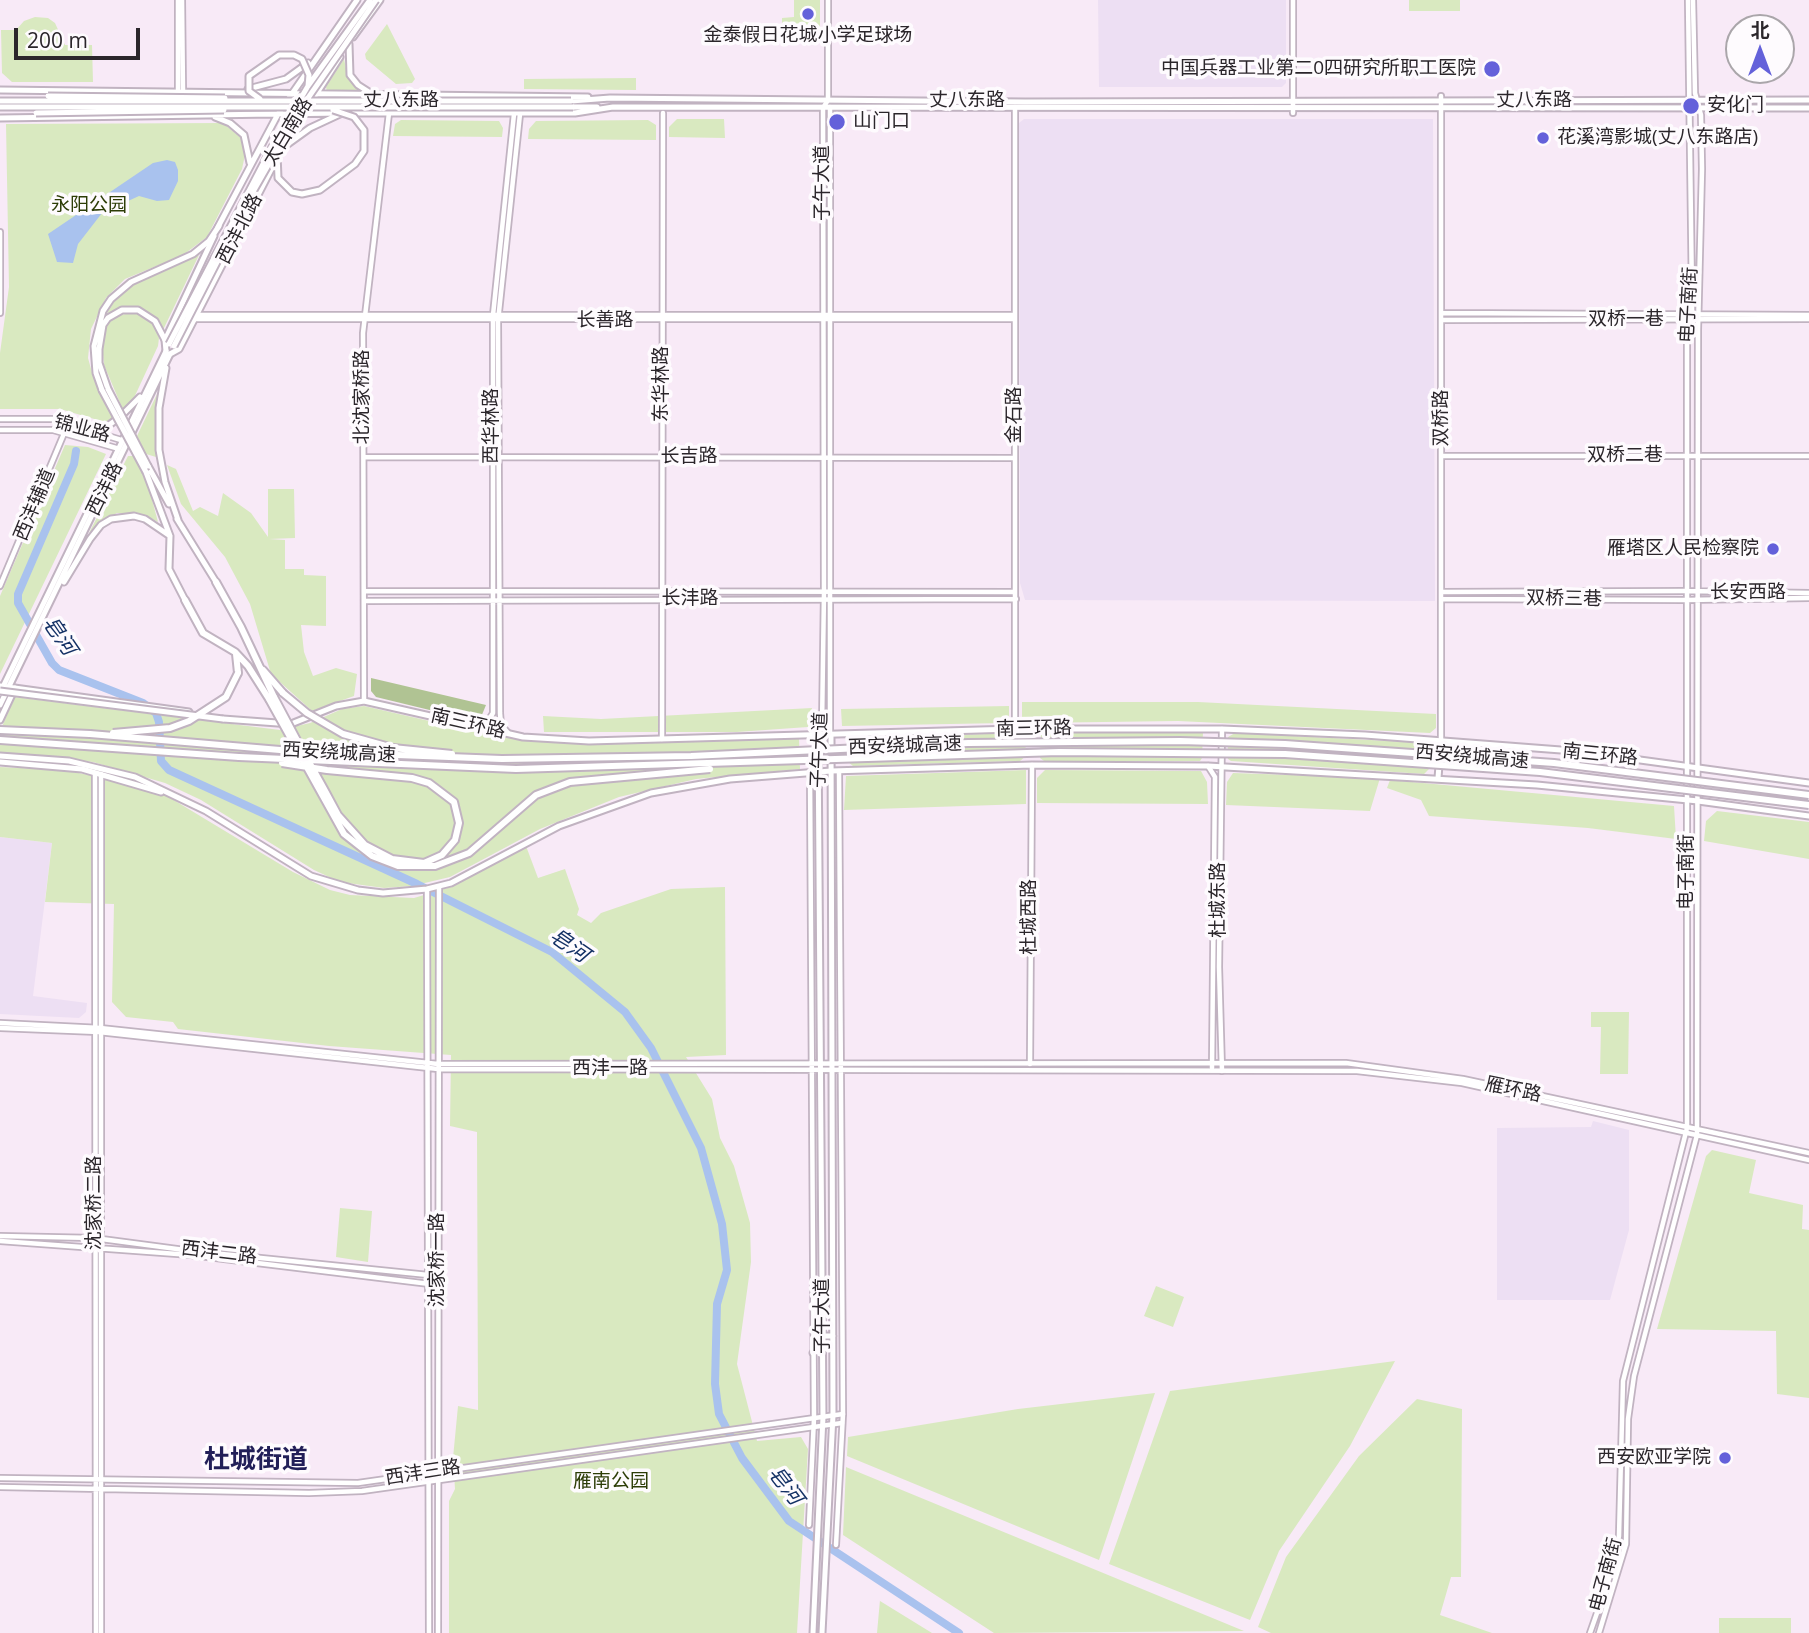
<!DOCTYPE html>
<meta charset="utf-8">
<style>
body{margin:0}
#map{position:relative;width:1809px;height:1633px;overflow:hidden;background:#f8eaf7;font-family:"Open Sans","Noto Sans SC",sans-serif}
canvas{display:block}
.north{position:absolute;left:1725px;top:14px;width:70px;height:70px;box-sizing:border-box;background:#fefbfe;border:2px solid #aaa6aa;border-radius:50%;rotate:0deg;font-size:19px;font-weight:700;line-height:28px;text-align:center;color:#2b262b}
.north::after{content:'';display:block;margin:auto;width:24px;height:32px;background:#6461da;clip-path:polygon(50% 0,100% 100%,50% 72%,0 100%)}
.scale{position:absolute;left:14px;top:28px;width:126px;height:32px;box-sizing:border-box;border:4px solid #2b262b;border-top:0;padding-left:9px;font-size:21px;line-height:24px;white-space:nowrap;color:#2b262b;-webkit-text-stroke:5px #fefbfe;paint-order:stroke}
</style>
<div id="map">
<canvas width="1809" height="1633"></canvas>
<div class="north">北</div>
<div class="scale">200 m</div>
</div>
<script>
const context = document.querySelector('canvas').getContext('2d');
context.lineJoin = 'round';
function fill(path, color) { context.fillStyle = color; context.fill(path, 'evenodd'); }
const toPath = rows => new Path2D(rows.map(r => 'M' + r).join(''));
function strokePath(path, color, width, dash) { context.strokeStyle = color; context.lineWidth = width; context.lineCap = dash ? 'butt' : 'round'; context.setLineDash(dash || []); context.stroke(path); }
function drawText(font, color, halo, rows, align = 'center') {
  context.font = font + ' "Open Sans","Noto Sans SC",sans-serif'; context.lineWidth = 7; context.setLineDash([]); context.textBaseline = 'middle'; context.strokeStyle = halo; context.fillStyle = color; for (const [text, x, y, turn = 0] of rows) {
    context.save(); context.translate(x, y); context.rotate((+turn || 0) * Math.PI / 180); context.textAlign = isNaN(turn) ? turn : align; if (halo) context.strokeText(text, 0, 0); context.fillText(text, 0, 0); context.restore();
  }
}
const industrial = toPath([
 [1098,0,1286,0,1286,83,1282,87,1099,87],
 [1024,119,1433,119,1435,601,1025,600,1020,583,1019,123],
 [0,837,52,843,33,996,87,1003,86,1012,79,1018,0,1014],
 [1593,1121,1629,1130,1629,1230,1610,1300,1497,1300,1497,1128,1591,1127]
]);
const green = toPath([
 [794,0,820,0,820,39,782,39,782,18,794,17],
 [1409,0,1460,0,1460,11,1409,11],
 [35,17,48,18,55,23,65,45,92,45,93,82,12,82,2,73,1,30,16,30,24,21],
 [387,24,415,79,412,83,396,84,366,59,365,54],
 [344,59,347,73,362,91,327,92,326,87],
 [636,78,636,90,524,89,524,79],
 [677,119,724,119,725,138,669,137,669,127],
 [401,120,499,121,503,128,502,137,393,136,395,124],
 [648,120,656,125,656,140,528,139,529,129,536,121],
 [223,123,241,138,245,155,242,169,207,237,183,255,125,279,106,298,91,329,88,358,93,376,113,419,108,423,60,409,0,409,0,353,9,287,6,124],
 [199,255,163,330,151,315,131,307,114,311,104,318,117,297,132,284],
 [134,312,152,321,159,338,158,346,133,400,123,410,104,365,102,344,106,325,113,317],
 [158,392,155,429,156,457,146,454,137,436],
 [65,445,88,447,106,454,0,674,0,596],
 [128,456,133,456,147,481,158,522,145,515,117,513,103,520,89,533],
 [167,465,176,469,193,511,200,507,218,516,223,493,251,513,268,537,268,489,294,489,295,538,269,539,285,540,285,569,304,569,304,575,326,576,326,626,301,625,304,652,313,676,336,668,357,674,354,696,312,711,271,674,250,604,225,557,181,504],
 [15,697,280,730,310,723,342,709,364,706,495,736,553,742,799,738,800,769,696,779,619,797,540,829,450,877,412,886,384,888,340,882,314,870,201,800,165,783,93,762,0,752,0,731],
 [1198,702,1436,714,1436,728,1430,733,1178,721,1028,723,1022,717,1022,702],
 [1009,706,1009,717,1005,723,842,726,841,709],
 [812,708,808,727,737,732,544,732,543,716,601,719],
 [1041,732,1203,732,1202,758,1200,761,1044,761,1040,758],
 [1021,733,1025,737,1026,756,1020,761,853,766,848,762,847,740,852,738],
 [1235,733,1428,743,1432,748,1429,769,1424,774,1231,761,1228,759,1228,737],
 [0,767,63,770,115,780,167,796,293,872,330,890,350,895,414,898,451,887,526,846,538,878,565,869,579,909,577,915,591,923,601,913,671,889,725,887,726,1055,686,1057,712,1099,720,1138,734,1166,750,1223,751,1262,737,1364,757,1441,801,1437,808,1449,797,1633,449,1633,449,1501,455,1489,453,1458,458,1406,478,1410,477,1132,450,1126,451,1055,329,1046,178,1029,173,1022,126,1017,112,1002,114,904,45,902,52,843,0,837],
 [1026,770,1026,804,844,810,846,776],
 [1045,770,1201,771,1207,782,1208,804,1037,803,1037,778],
 [1233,773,1380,778,1370,811,1226,805,1227,782],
 [1390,780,1674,806,1676,839,1588,828,1429,816,1421,800,1387,788],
 [1717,811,1809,822,1809,859,1704,841,1706,821],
 [1591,1012,1629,1012,1628,1074,1600,1074,1601,1027,1591,1027],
 [1712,1150,1756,1160,1749,1193,1803,1205,1802,1229,1809,1230,1809,1398,1777,1394,1776,1331,1657,1329,1706,1156],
 [340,1208,372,1211,368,1262,336,1257],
 [1156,1286,1184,1297,1173,1327,1144,1316],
 [1395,1361,1350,1446,1279,1551,1250,1620,1109,1564,1170,1391],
 [1155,1393,1099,1560,847,1456,848,1437,1018,1409],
 [1417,1399,1462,1409,1461,1577,1451,1577,1440,1615,1492,1633,1271,1633,1258,1627,1286,1557,1359,1456],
 [846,1467,1244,1631,994,1633,843,1535],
 [880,1600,880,1601,932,1633,877,1633],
 [1719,1618,1791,1618,1791,1633,1719,1633]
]);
const forest = toPath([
 [371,678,486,705,479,722,376,697,371,691]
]);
const water = toPath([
 [167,160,175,162,178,170,178,181,169,200,157,201,139,196,102,213,78,244,73,263,57,262,48,234,153,163]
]);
const river = toPath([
 [76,451,74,464,18,594,18,603,52,663,59,670,143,703,156,713,159,722,161,761,169,770,417,884,552,952,625,1012,651,1048,701,1148,722,1224,727,1270,717,1304,715,1384,719,1414,742,1458,789,1521,959,1633]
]);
const tertiary = toPath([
 [828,0,828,100],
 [1441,96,1441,740],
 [1015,107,1015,729],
 [1293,113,1293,0],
 [1442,313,1809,315],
 [197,315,1015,315],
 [194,319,1015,319],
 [1442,320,1809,319],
 [1441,456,1809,456],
 [364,457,1014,458],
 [0,586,68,424],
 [364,591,1014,592],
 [1441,592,1686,591],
 [1441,599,1686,600],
 [364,601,1016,599],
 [364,701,363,333,389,113],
 [477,726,488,721,493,713,493,315,514,114],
 [1222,729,1219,967,1222,1071],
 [508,733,501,725,500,713,498,321,520,114],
 [662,739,663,113],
 [1208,766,1215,777,1212,1068],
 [95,773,96,1633],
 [101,774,101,1633],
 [1030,1064,1032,765],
 [0,1236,94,1238,192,1251,438,1276],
 [0,1241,191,1255,438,1285],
 [0,1478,358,1483,843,1414],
 [0,1487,309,1493,362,1491,842,1423]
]);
const secondary = toPath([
 [178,0,178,90],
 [182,0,183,90],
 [830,107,830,735],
 [0,232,0,313],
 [0,419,53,419,121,440],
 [0,430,53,430,116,448],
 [1686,591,1809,593],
 [1686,600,1809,598],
 [818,734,822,726,824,592,823,108,828,100],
 [427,889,429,1633],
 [0,1023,100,1028,438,1064,1346,1063,1463,1079,1809,1153],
 [0,1028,99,1032,438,1069,1357,1071,1462,1083,1809,1160],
 [809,1525,814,1418,810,773],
 [836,1545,843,1414,839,771],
 [438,1633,439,887],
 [1590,1633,1611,1573,1619,1536,1623,1381,1687,1128,1687,320,1692,314,1692,297,1688,0],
 [1599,1633,1626,1544,1628,1419,1634,1376,1697,1135,1698,330,1702,169,1701,115,1695,93,1693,0]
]);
const primary = toPath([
 [353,37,380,0],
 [349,44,350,75,358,85,372,94],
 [248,89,286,79,308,63],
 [0,90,588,97],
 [571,101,610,98,1025,102,1809,100],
 [573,107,597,107],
 [215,117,230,123,244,135,250,163],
 [0,118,343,113,575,113,613,107,1809,108],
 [285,146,310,128,340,114],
 [218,227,278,114,357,0],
 [166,351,165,340,214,236],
 [170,354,179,349,282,148,340,57],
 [0,686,189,712],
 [0,762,82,769,161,792],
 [1438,778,1441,740],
 [813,1353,823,1336,833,1336],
 [813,1633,823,1417,818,734],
 [822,1633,833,1415,831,736]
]);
const trunk = toPath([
 [166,368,159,408,159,450,165,482,178,520],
 [108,389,99,363,99,349,103,325,108,318,122,310,138,310,155,321,165,340],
 [102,390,96,373,94,346,103,311,111,299,131,282,193,254,209,241,219,226],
 [98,433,120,417,140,397],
 [148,466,169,504],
 [146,472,170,536,169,569,185,600],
 [177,519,216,582],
 [64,582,90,539,101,525,111,519,134,516,145,519,170,536],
 [0,693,166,351],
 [0,705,170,354],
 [223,719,291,724,336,706,364,701,523,737,589,741,1015,729,1222,729,1365,735,1574,751,1809,783],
 [0,720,15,688],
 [0,756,69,761,135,777,206,811,311,876,358,890,383,893,427,889,451,883,559,826,651,793,730,779,831,771,1032,765,1208,766,1537,785,1698,801,1809,816]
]);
const motorway = toPath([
 [216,582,241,627,274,697],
 [185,600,203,633,235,652,248,666,269,699],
 [236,654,238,673],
 [263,670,283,693],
 [0,730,90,734],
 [0,740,239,757]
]);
const primaryBridge = toPath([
 [48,96,225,98],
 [260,99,249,91,249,76,279,55,294,55,302,59,309,75,308,86],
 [0,101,571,101],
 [0,107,573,107],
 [36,113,224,110],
 [277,154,278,178,292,192,302,194,320,190,355,164,364,151,364,130,354,117,333,110],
 [169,344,272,147,308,86,370,0],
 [174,346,254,190,299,111,376,0]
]);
const trunkBridge = toPath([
 [108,389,148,466],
 [102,390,146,472],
 [0,691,223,719]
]);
const motorwayBridge = toPath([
 [283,693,307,713,343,734,393,748,452,754],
 [274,697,299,744,324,789,338,815,365,845,392,859,424,863,442,855,455,840,459,823,454,802,429,783,412,778,327,770,282,763],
 [269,699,344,834,372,856,398,866,435,866,469,853,536,795,570,782,710,769],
 [113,733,170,728,189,721,226,697,238,673],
 [90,734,292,751,502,759,691,756,968,743,1180,741,1285,744,1554,763,1809,795],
 [239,757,516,769,1059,752,1285,754,1540,772,1809,805]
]);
const markers = [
 [808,14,7,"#6461da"],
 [1492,69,9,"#6461da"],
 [1691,106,9,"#6461da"],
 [837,122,9,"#6461da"],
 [1543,138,7,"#6461da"],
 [1773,549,7,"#6461da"],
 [1725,1458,7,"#6461da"]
];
const poiNames = [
 ["金泰假日花城小学足球场",808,36,"center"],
 ["中国兵器工业第二0四研究所职工医院",1476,69],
 ["安化门",1707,106,"left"],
 ["山门口",853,122,"left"],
 ["花溪湾影城(丈八东路店)",1557,138,"left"],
 ["雁塔区人民检察院",1759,549],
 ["西安欧亚学院",1711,1458]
];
const streetNames = [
 ["丈八东路",401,101],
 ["丈八东路",967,101],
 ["丈八东路",1534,101],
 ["太白南路",288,132,-59],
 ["子午大道",823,183,-90],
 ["西沣北路",240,229,-63],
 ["电子南街",1689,305,-87],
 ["双桥一巷",1626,320],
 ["长善路",605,321],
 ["东华林路",662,384,-90],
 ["北沈家桥路",363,397,-90],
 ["金石路",1015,415,-90],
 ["双桥路",1442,418,-90],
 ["西华林路",492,426,-90],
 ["锦业路",82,429,15],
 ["双桥二巷",1625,456],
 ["长吉路",689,457],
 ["西沣路",105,489,-64],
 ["西沣辅道",35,505,-67],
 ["长安西路",1748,593],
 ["长沣路",690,599],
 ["双桥三巷",1564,599,1],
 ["南三环路",468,724,13],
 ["南三环路",1034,729,-1],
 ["西安绕城高速",905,746,-2],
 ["子午大道",820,750,-88],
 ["西安绕城高速",339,753,3],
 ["南三环路",1600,755,6],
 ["西安绕城高速",1472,757,5],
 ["电子南街",1687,872,-90],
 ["杜城东路",1219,900,-90],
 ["杜城西路",1030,917,-90],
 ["西沣一路",610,1069],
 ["雁环路",1513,1090,12],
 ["沈家桥二路",95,1203,-90],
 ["西沣二路",219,1253,7],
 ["沈家桥一路",438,1260,-90],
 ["子午大道",823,1316,-90],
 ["西沣三路",423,1473,-9],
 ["电子南街",1606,1575,-75]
];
const parkNames = [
 ["永阳公园",89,206],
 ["雁南公园",611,1482]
];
const waterNames = [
 ["皂河",59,636,56],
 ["皂河",569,946,35],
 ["皂河",785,1486,53]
];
const districtNames = [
 ["杜城街道",256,1461]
];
fill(industrial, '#eddff3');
fill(green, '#d9e9c0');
fill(forest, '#b0c393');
fill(water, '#a9c2ee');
strokePath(river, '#a9c2ee', 8);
strokePath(tertiary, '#c1b3c1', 8);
strokePath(secondary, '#c1b3c1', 8);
strokePath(primary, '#c1b3c1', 9);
strokePath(trunk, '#c1b3c1', 9);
strokePath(motorway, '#c1b3c1', 10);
strokePath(tertiary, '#fff', 4.5);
strokePath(secondary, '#fff', 4.5);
strokePath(primary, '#fff', 5);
strokePath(trunk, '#fff', 5);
strokePath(motorway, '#fff', 6);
strokePath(primaryBridge, '#c1b3c1', 9, []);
strokePath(trunkBridge, '#c1b3c1', 9, []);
strokePath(motorwayBridge, '#c1b3c1', 10, []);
strokePath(primaryBridge, '#fff', 5);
strokePath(trunkBridge, '#fff', 5);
strokePath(motorwayBridge, '#fff', 6);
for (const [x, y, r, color] of markers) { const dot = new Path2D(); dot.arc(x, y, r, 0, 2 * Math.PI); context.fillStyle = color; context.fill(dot); strokePath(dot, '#fefbfe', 2.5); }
drawText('19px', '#2b262b', '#fefbfe', poiNames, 'right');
drawText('19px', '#2b262b', '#fefbfe', streetNames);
drawText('19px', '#2d3d07', '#fefbfe', parkNames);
drawText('italic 21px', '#143165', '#fefbfe', waterNames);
drawText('bold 26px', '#221f58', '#fefbfe', districtNames);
</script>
